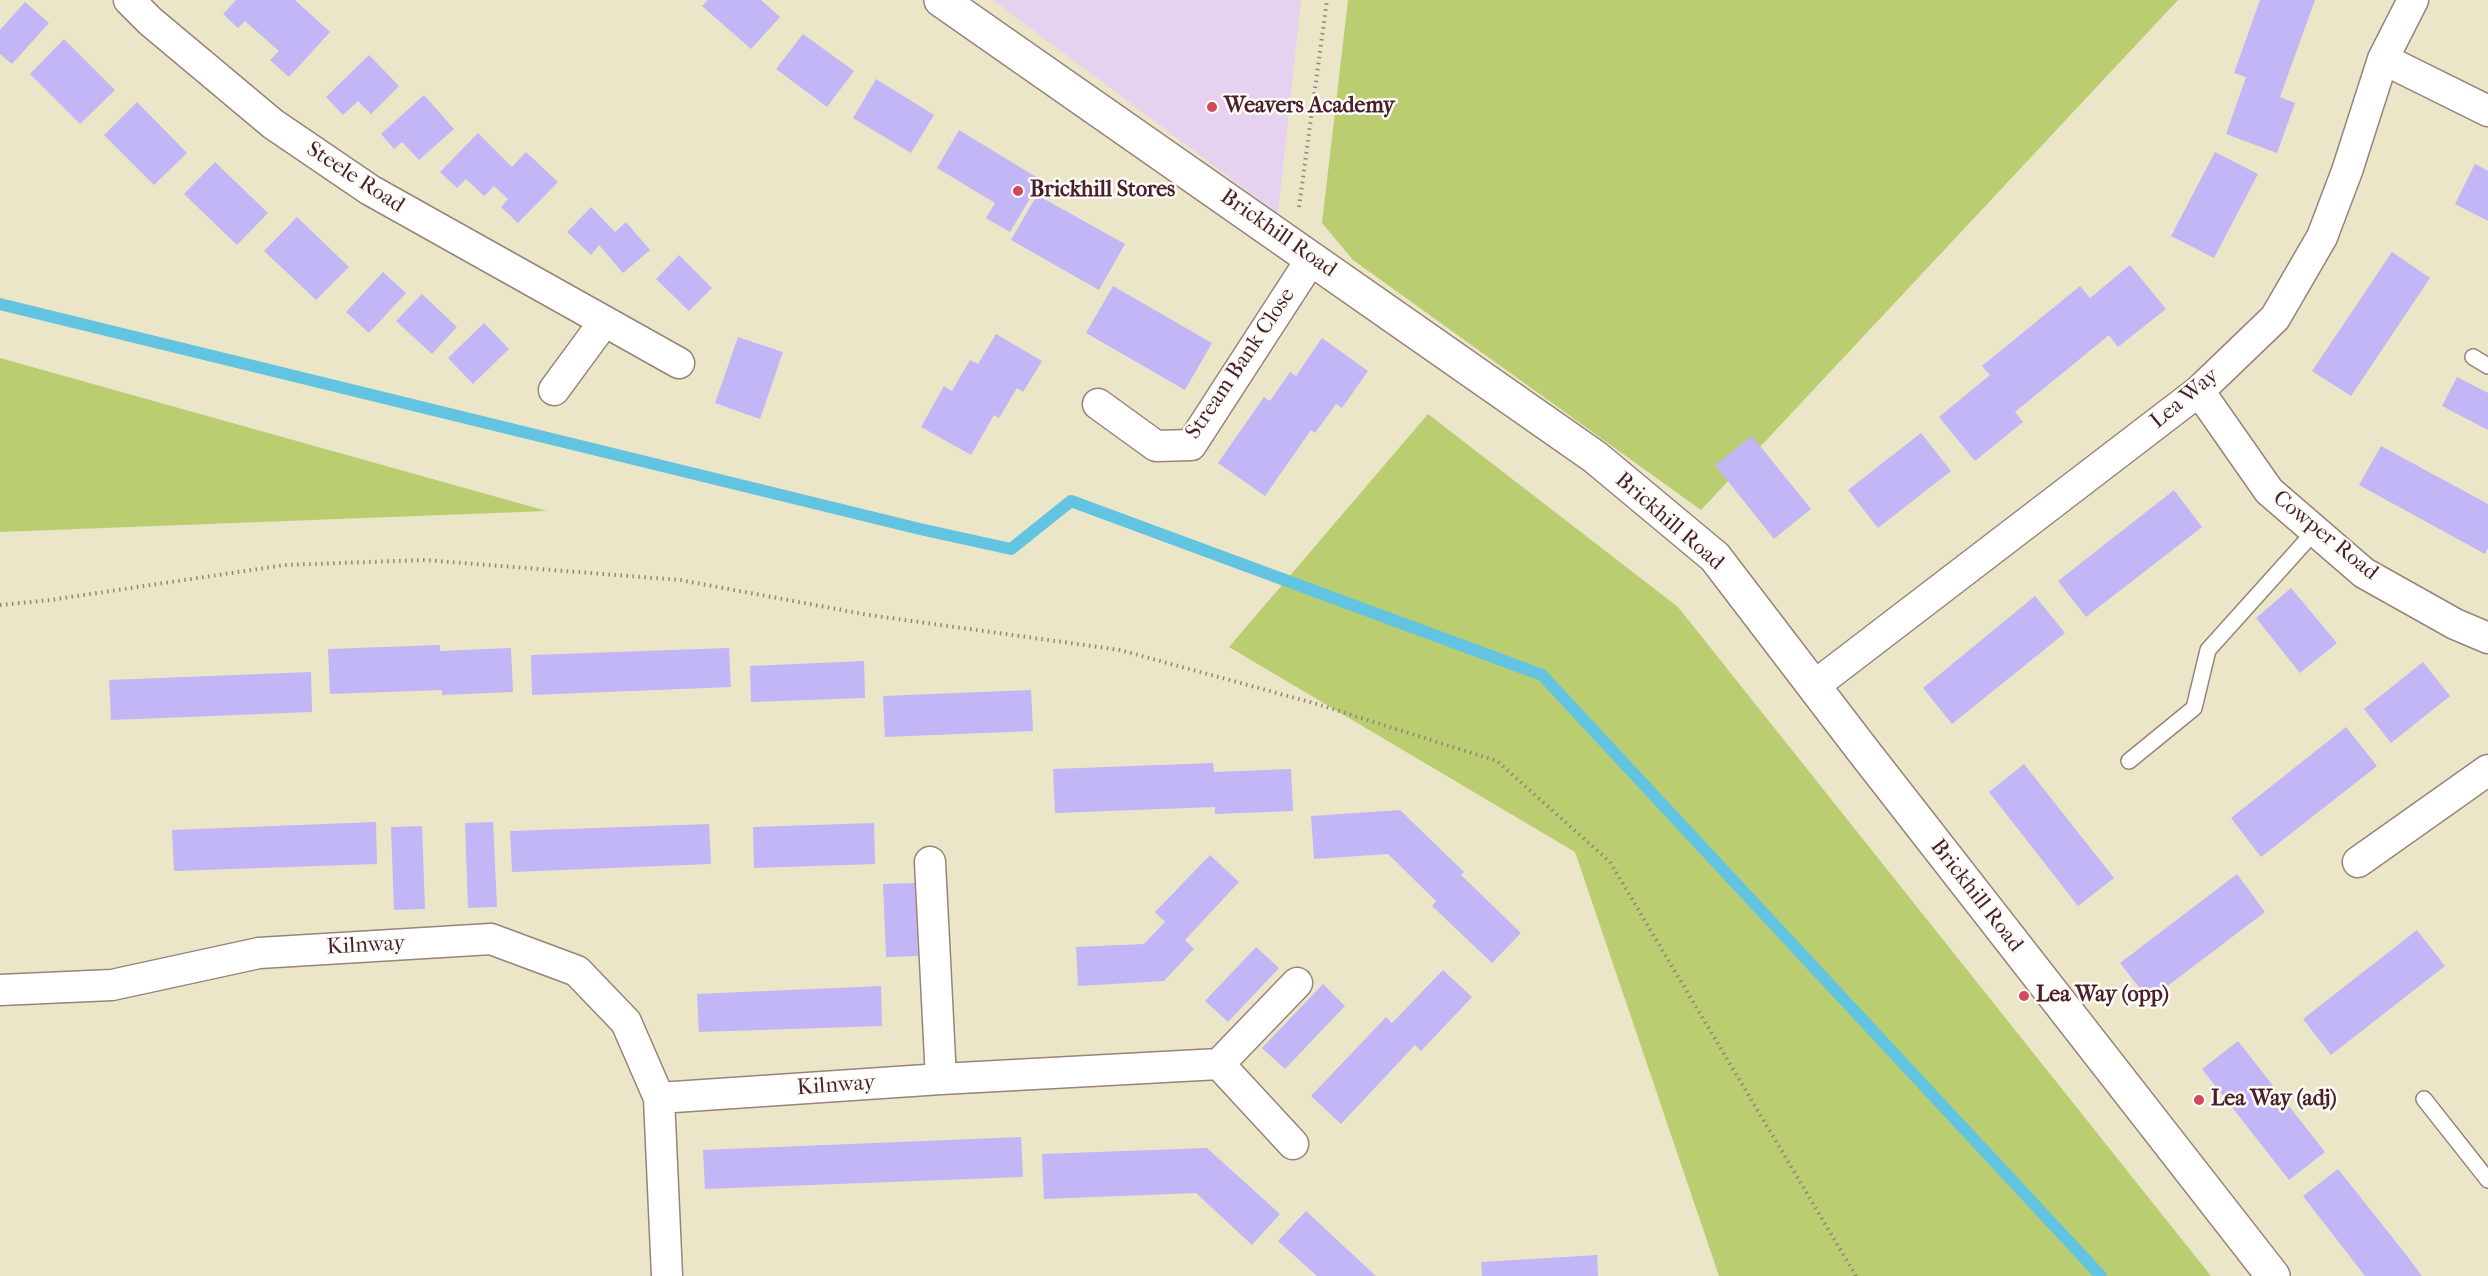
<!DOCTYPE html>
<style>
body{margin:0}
canvas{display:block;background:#ebe6c8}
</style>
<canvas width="2488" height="1276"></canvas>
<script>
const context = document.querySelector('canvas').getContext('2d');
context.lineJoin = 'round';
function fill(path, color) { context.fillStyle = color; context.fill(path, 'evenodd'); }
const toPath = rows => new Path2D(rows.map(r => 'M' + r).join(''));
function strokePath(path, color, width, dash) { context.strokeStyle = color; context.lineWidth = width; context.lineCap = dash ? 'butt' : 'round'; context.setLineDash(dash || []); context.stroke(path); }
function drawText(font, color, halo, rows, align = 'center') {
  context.font = font + ' "IM FELL French Canon",serif'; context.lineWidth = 5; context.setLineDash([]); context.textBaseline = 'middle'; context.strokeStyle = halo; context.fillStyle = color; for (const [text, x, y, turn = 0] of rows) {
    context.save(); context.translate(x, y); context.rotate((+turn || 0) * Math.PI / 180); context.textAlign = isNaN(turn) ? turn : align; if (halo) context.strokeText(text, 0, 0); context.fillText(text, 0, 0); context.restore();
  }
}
const built = toPath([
 [993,0,1301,0,1278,214]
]);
const green = toPath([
 [1348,0,2178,0,1701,510,1353,260,1322,223],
 [0,358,547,511,0,532],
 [1428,414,1678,607,2211,1276,1719,1276,1575,852,1229,647]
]);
const stream = toPath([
 [0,304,920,529,1011,549,1071,501,1542,675,2101,1276]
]);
const building = toPath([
 [236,0,295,0,330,32,289,77,270,60,279,51,245,21,238,28,223,14],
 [708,0,761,0,780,17,751,49,702,6],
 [2260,0,2315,0,2280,97,2295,103,2277,153,2226,134,2246,77,2234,73],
 [25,2,49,23,12,64,0,54,0,30],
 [803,34,854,71,827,107,776,69],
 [64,39,115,90,80,124,30,74],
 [369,55,399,86,371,114,358,101,343,115,326,97],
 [876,79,934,115,911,153,853,118],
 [424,95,454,129,419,160,402,142,394,149,381,134],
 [137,102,187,153,154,185,104,135],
 [959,130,1041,180,1010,232,986,218,995,203,937,168],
 [478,133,512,167,526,152,558,182,518,223,501,207,508,199,494,186,484,196,466,179,457,188,440,172],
 [2215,152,2258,174,2214,258,2171,236],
 [215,162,268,213,237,245,184,194],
 [2475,164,2488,171,2488,221,2455,204],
 [1037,195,1125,244,1099,290,1011,240],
 [591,207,615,232,626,222,650,250,623,273,599,245,591,255,567,232],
 [297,217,349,267,316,300,264,251],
 [2392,252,2430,278,2351,396,2312,371],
 [679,255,712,288,689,311,656,279],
 [2130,265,2166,309,2118,347,2109,335,2015,412,2023,422,1975,461,1939,417,1990,375,1982,366,2080,286,2090,298],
 [383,272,406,293,369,333,346,312],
 [1113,286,1212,343,1185,390,1086,333],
 [422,294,457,327,432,354,396,321],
 [484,323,509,349,473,384,448,358],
 [996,334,1042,361,1023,392,1017,388,999,418,994,415,971,455,921,427,944,386,952,391,970,360,978,364],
 [738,337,783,352,760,419,715,403],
 [1322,338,1368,371,1342,408,1336,404,1315,433,1311,430,1265,496,1218,463,1264,397,1270,401,1290,372,1296,376],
 [2457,377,2488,393,2488,430,2442,406],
 [1921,433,1951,471,1878,528,1848,490],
 [1752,436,1811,509,1774,539,1715,465],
 [2381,446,2488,504,2488,548,2485,554,2359,485],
 [2174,490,2202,527,2086,617,2058,581],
 [2291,588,2337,643,2300,673,2256,618],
 [2035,596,2065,633,1952,724,1923,688],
 [440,645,440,651,511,648,513,692,442,695,442,690,330,694,328,649],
 [729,648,731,687,532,695,531,655],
 [864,661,865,698,751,702,750,666],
 [2423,662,2450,696,2391,743,2364,709],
 [311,672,312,712,111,720,109,680],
 [1031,690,1033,731,885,737,883,696],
 [2346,727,2377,766,2261,857,2231,818],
 [1213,763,1214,772,1291,769,1293,811,1215,814,1215,807,1055,813,1053,769],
 [2024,764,2114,878,2078,906,1989,792],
 [1400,810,1464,872,1461,875,1521,933,1492,963,1432,906,1436,901,1388,854,1314,859,1311,816],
 [376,822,377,864,174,871,172,830],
 [493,822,497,907,468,908,465,823],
 [874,823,875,864,754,868,753,827],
 [709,824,711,864,512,872,510,831],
 [422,826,425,909,394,910,391,827],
 [1210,855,1239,882,1185,940,1194,949,1164,981,1078,986,1076,947,1144,944,1165,922,1155,912],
 [2237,874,2265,912,2149,1000,2120,963],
 [915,883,918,956,886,957,883,884],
 [2417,930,2445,966,2331,1055,2303,1019],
 [1256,947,1279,968,1228,1022,1205,1001],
 [1443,970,1472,997,1421,1051,1415,1045,1341,1124,1311,1096,1386,1017,1392,1023],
 [1323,984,1345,1006,1285,1069,1262,1048],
 [881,986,882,1026,699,1032,697,994],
 [2238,1041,2325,1152,2289,1180,2202,1069],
 [1021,1137,1023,1177,705,1189,703,1150],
 [1207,1148,1280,1214,1252,1245,1196,1193,1044,1199,1042,1154],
 [2338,1169,2404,1252,2422,1276,2365,1276,2303,1196],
 [1306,1211,1364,1265,1376,1276,1317,1276,1278,1241],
 [1597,1255,1598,1276,1482,1276,1481,1262]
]);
const path = toPath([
 [1299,207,1327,0],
 [0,605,50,600,285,565,424,560,680,580,869,615,1120,650,1317,704,1497,761,1610,862,1856,1276]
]);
const lane = toPath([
 [2473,357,2488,366],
 [2129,761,2194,708,2208,650,2315,531],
 [2424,1099,2488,1180]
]);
const street = toPath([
 [129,0,150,21,273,124,370,190,679,363],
 [2383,59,2488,111],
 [554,390,604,322],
 [2199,391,2269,491,2364,573,2455,624,2488,638],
 [1098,404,1156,446,1191,445,1312,258],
 [1814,686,2199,391,2275,318,2322,237,2347,171,2383,59,2413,0],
 [930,862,941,1079],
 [2358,862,2488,770],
 [0,990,112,985,259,953,491,939,577,971,626,1022,659,1098,667,1276],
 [1219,1064,1297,983],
 [659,1098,941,1079,1219,1064,1293,1144]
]);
const secondary = toPath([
 [941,0,1595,457,1715,557,1861,748,2273,1276]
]);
const markers = [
 [1212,107,6,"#d1495b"],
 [1018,191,6,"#d1495b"],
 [2024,996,6,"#d1495b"],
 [2199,1100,6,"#d1495b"]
];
const poiNames = [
 ["Weavers Academy",1224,107],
 ["Brickhill Stores",1030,191],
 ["Lea Way (opp)",2036,996],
 ["Lea Way (adj)",2211,1100]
];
const streetNames = [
 ["Steele Road",355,178,33],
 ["Brickhill Road",1278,234,35],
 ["Stream Bank Close",1241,364,-56],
 ["Lea Way",2185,399,-40],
 ["Brickhill Road",1669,522,41],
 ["Cowper Road",2325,536,39],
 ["Brickhill Road",1976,896,52],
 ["Kilnway",366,946,-3],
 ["Kilnway",836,1086,-4]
];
fill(built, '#e6d2f0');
fill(green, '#bace71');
strokePath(stream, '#63c4e1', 12);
fill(building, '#c2b6f6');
strokePath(lane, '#9a827a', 18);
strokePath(street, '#9a827a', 33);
strokePath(secondary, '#9a827a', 36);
strokePath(path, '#9a827a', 4, [1.5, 4.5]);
strokePath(lane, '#fff', 15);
strokePath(street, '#fff', 30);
strokePath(secondary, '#fff', 33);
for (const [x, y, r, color] of markers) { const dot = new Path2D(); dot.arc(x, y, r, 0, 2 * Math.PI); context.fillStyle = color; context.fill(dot); strokePath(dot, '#fdfcf7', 2); }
drawText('bold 22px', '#4a1f2b', '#fdfcf7', poiNames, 'left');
drawText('22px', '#4a1f2b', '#fdfcf7', streetNames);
</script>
